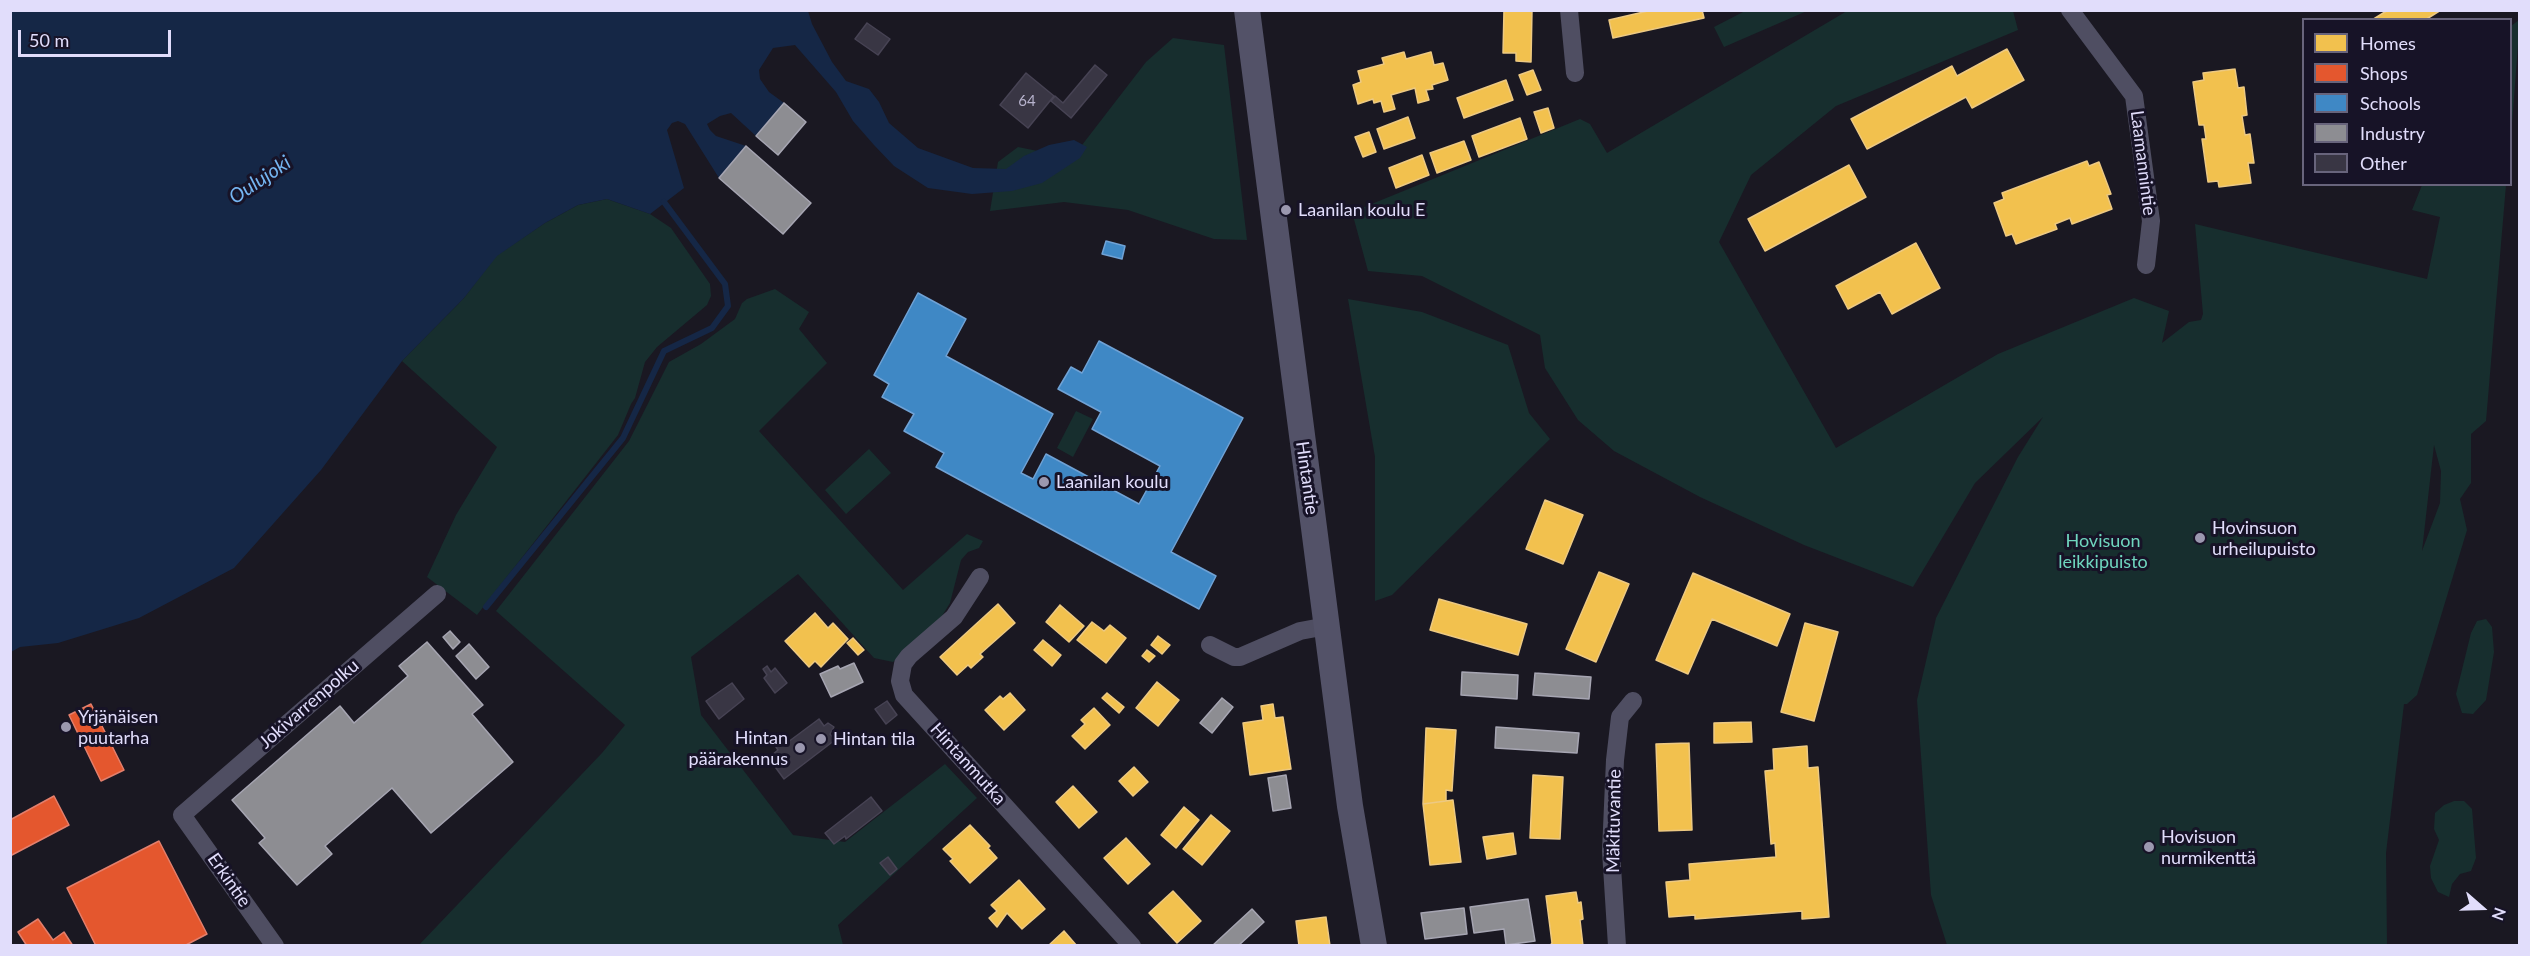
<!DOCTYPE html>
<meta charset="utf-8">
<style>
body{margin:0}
#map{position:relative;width:2530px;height:956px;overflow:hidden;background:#1a1822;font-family:Lato,sans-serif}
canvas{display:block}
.frame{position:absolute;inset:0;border:12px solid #e1ddfb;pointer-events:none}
.legend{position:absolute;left:2302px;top:18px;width:210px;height:168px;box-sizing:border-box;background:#171327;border:2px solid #68647c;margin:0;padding:8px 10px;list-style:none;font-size:18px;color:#e1ddfb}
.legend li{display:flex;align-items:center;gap:12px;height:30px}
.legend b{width:30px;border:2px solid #68647c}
.north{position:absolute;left:2452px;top:878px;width:60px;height:60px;-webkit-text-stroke:4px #171327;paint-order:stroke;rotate:110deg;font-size:16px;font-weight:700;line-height:24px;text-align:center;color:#e1ddfb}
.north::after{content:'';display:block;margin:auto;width:21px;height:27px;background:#e1ddfb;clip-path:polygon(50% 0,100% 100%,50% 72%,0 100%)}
.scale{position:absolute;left:18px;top:30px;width:153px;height:27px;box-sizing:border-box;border:3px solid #e1ddfb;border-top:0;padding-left:8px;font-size:18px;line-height:21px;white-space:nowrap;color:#e1ddfb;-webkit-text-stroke:4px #171327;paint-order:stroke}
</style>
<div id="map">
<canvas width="2530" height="956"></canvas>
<div class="frame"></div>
<ul class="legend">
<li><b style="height:16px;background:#f2c14e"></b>Homes</li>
<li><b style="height:16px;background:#e4572e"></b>Shops</li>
<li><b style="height:16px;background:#3f88c5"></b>Schools</li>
<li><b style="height:16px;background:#8d8d92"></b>Industry</li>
<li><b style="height:16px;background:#393644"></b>Other</li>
</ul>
<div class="north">N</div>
<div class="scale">50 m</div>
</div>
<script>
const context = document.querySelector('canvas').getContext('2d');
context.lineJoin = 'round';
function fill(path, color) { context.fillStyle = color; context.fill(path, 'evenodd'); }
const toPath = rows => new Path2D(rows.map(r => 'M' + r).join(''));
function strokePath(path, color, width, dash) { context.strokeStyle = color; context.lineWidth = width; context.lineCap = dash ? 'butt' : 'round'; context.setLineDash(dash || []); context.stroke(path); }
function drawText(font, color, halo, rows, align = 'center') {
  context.font = font + ' Lato,sans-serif'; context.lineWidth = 6; context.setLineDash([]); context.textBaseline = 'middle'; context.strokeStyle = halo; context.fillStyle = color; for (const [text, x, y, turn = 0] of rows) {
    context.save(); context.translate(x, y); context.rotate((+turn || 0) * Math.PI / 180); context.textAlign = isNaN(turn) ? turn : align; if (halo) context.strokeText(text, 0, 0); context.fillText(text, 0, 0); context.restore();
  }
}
const green = toPath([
 [1745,11,1745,10,1807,11,1724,47,1714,27],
 [1847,11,2013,11,2018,30,1836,106,1751,175,1719,242,1836,448,1998,354,2134,298,2169,311,2162,343,2189,322,2201,320,2203,314,2195,224,2427,279,2440,217,2412,210,2422,185,2506,185,2486,421,2471,434,2471,483,2460,499,2467,530,2417,695,2407,704,2404,704,2386,853,2387,945,1947,945,1931,895,1917,700,1936,618,2018,457,2043,417,1975,483,1913,587,1804,545,1700,497,1614,451,1578,420,1545,368,1540,335,1422,276,1368,271,1352,212,1580,119,1590,124,1607,153],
 [2434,445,2441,471,2440,503,2422,551],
 [2519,20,2519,32,2511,137,2511,26],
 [1173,38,1224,45,1247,240,1214,239,1128,210,1064,202,990,211,998,162,1018,147,1072,158,1146,62],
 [607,199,650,214,671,228,710,284,711,296,707,305,657,347,645,362,635,398,631,404,618,435,477,615,427,577,456,515,497,447,402,361,464,298,496,256,545,223,578,205],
 [775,289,809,312,799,329,827,363,759,431,903,590,967,534,983,541,979,548,968,552,961,560,950,603,942,616,893,662,874,658,798,574,691,657,701,715,793,835,845,842,945,764,977,798,838,925,843,945,418,946,602,753,625,725,496,611,629,441,669,362,701,344,735,319,742,303,747,299],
 [1348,299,1422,312,1508,345,1529,413,1550,439,1392,595,1375,601,1375,457],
 [1076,411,1093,419,1073,457,1057,448],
 [869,449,891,473,846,514,825,490],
 [2486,619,2492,627,2494,652,2486,700,2473,714,2462,713,2456,694,2471,633,2477,621],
 [2454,801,2464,801,2472,809,2476,858,2471,871,2460,874,2452,884,2449,897,2438,892,2431,878,2430,866,2439,840,2434,829,2435,813,2444,805]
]);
const water = toPath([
 [11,11,808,11,812,24,832,62,846,81,869,89,879,102,889,123,918,148,973,168,1006,169,1024,156,1049,145,1074,140,1087,147,1080,158,1042,183,1012,191,972,194,928,188,894,166,874,145,853,121,836,92,795,45,773,48,759,70,760,79,769,92,784,103,756,136,731,113,720,116,707,124,710,130,716,136,746,146,719,178,685,124,678,121,672,123,667,130,684,188,650,214,607,199,578,205,545,223,497,256,464,298,402,361,321,470,234,568,139,618,58,643,20,647,11,652]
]);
const homes = toPath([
 [1504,10,1532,10,1531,62,1516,61,1516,53,1503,53,1504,10],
 [1652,10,1702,10,1704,18,1613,38,1609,20,1652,10],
 [2388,10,2441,10,2425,20,2372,20,2388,10],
 [2007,49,2024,80,1972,108,1966,97,1867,149,1851,119,1952,66,1957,76,2007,49],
 [1404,52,1406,59,1431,52,1434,65,1443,63,1448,80,1432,85,1433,89,1426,90,1429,100,1418,103,1415,88,1391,95,1395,109,1384,112,1381,101,1374,103,1373,99,1358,104,1353,85,1361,82,1358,71,1384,64,1382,58,1404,52],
 [2235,69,2238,88,2244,87,2247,115,2242,116,2245,135,2250,134,2254,163,2248,163,2251,183,2219,187,2218,181,2208,182,2202,139,2206,139,2204,125,2199,125,2193,82,2204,80,2203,73,2235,69],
 [1533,70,1541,90,1527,95,1519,75,1533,70],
 [1506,80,1513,100,1464,118,1457,98,1506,80],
 [1548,108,1554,128,1541,133,1534,112,1548,108],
 [1408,117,1415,138,1384,149,1377,129,1408,117],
 [1520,118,1527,139,1479,157,1472,136,1520,118],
 [1369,132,1376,152,1363,157,1355,137,1369,132],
 [1464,141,1471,160,1437,173,1430,153,1464,141],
 [1422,155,1429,175,1396,188,1389,168,1422,155],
 [2087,161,2089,166,2099,162,2111,194,2107,195,2112,209,2072,224,2070,218,2055,224,2057,229,2016,244,2012,234,2006,236,1994,203,2004,199,2002,193,2087,161],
 [1849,165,1866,197,1765,251,1748,219,1849,165],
 [1916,243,1940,288,1892,314,1880,292,1848,309,1836,286,1916,243],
 [1545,500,1583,515,1563,564,1526,549,1545,500],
 [1599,572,1629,584,1596,662,1566,649,1599,572],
 [1693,573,1790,614,1777,646,1712,619,1688,674,1656,660,1693,573],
 [1439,599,1527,624,1518,655,1430,630,1439,599],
 [998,604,1015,623,980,654,983,657,971,668,968,665,957,675,940,657,998,604],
 [1060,605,1084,626,1069,642,1046,622,1060,605],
 [815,613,828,628,833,623,848,639,821,667,815,661,809,667,785,641,815,613],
 [1092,622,1104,631,1110,625,1126,638,1106,663,1077,640,1092,622],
 [1805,623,1838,632,1814,721,1781,712,1805,623],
 [1158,636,1170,645,1162,654,1151,645,1158,636],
 [853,638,864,650,858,655,847,643,853,638],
 [1043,640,1061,655,1052,666,1034,650,1043,640],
 [1147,650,1155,656,1149,662,1142,656,1147,650],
 [1157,682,1179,700,1158,726,1136,708,1157,682],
 [1010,693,1025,710,1004,730,985,710,1000,696,1003,699,1010,693],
 [1107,693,1124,707,1119,713,1102,698,1107,693],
 [1273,704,1275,718,1283,717,1291,769,1250,775,1243,723,1263,720,1261,706,1273,704],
 [1094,708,1110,725,1085,749,1072,736,1085,724,1081,720,1094,708],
 [1751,722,1752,742,1714,743,1714,723,1751,722],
 [1426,728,1456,730,1452,791,1446,790,1446,801,1423,804,1426,728],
 [1689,743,1692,830,1659,831,1656,744,1689,743],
 [1807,746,1808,768,1818,767,1829,917,1802,919,1802,911,1695,919,1695,915,1669,917,1666,882,1690,880,1689,864,1776,857,1775,843,1771,844,1765,771,1774,770,1773,749,1807,746],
 [1134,767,1148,782,1133,796,1119,781,1134,767],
 [1533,775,1563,777,1560,839,1530,838,1533,775],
 [1073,786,1097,812,1079,828,1056,802,1073,786],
 [1453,800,1461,862,1430,865,1423,804,1453,800],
 [1184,807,1199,820,1176,848,1161,835,1184,807],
 [1211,815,1230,831,1202,865,1183,849,1211,815],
 [970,825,990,846,988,848,997,858,970,883,950,861,953,859,943,849,970,825],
 [1513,833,1516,854,1487,859,1483,837,1513,833],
 [1126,838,1150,864,1128,884,1104,858,1126,838],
 [1019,880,1045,909,1022,929,1007,913,997,927,989,918,997,911,991,905,1019,880],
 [1173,891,1201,921,1177,943,1149,913,1173,891],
 [1576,892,1578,903,1581,902,1583,919,1580,920,1583,946,1550,946,1552,943,1546,896,1576,892],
 [1326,917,1330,946,1299,946,1296,921,1326,917],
 [1064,931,1077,946,1048,946,1064,931]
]);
const shops = toPath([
 [91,704,124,770,101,781,69,715,91,704],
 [54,796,69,825,10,856,10,820,54,796],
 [159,841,207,934,184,946,96,946,67,888,159,841],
 [38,919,53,940,64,932,73,946,27,946,18,932,38,919]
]);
const schools = toPath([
 [1106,241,1125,246,1122,259,1102,254,1106,241],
 [918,293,966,319,946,356,1053,414,1021,473,1033,479,1046,454,1139,504,1160,466,1092,429,1101,412,1058,389,1071,367,1082,373,1099,341,1243,418,1171,552,1216,576,1199,609,936,467,944,453,904,431,914,414,882,397,889,384,874,375,918,293]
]);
const industry = toPath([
 [784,103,806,122,778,155,756,136,784,103],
 [746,146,811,203,783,234,719,178,746,146],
 [450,631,460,642,453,649,443,637,450,631],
 [427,642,483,705,472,714,513,762,431,833,392,788,325,846,332,854,297,885,259,843,265,838,232,800,340,706,354,723,408,676,399,666,427,642],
 [469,644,489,667,476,679,456,656,469,644],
 [854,663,863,682,831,697,820,674,838,666,840,669,854,663],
 [1462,672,1518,675,1517,699,1461,695,1462,672],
 [1535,673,1591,677,1589,699,1533,695,1535,673],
 [1222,698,1233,707,1212,733,1200,723,1222,698],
 [1496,727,1579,733,1577,753,1495,748,1496,727],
 [1286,775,1291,808,1273,811,1268,778,1286,775],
 [1528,899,1535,941,1506,945,1504,929,1474,933,1470,907,1528,899],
 [1464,908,1467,934,1425,939,1421,913,1464,908],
 [1252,909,1264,922,1238,946,1212,946,1252,909]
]);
const stream = toPath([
 [486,607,623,438,664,351,712,328,728,306,725,284,664,202]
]);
const building = toPath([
 [867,23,890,39,878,55,855,39,867,23],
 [1095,65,1107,75,1071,118,1051,101,1055,96,1063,103,1095,65],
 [1026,73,1054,96,1028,128,1000,105,1026,73],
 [767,666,771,672,775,668,787,683,775,693,764,678,767,675,763,669,767,666],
 [732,683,744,699,719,719,706,701,732,683],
 [887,701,897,715,886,724,875,709,887,701],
 [819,719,824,726,828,723,834,727,830,734,835,740,784,779,773,764,777,761,772,755,778,750,776,747,782,742,784,745,819,719],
 [871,797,882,811,846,839,845,836,834,844,825,833,871,797],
 [888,857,897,869,890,875,880,863,888,857]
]);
const street = toPath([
 [1569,10,1575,73],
 [2070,10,2134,96,2151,221,2146,265],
 [980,577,954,617,909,656,903,664,900,681,904,695,1132,946],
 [1210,645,1234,657,1240,657,1300,631,1327,626],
 [275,946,182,815,437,594],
 [1617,946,1611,851,1615,760,1620,717,1633,701]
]);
const secondary = toPath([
 [1247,10,1350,806,1374,946]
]);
const markers = [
 [1286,210,6,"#9b98af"],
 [1044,482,6,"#9b98af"],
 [2200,538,6,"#9b98af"],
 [66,727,6,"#9b98af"],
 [821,739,6,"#9b98af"],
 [800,748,6,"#9b98af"],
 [2149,847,6,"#9b98af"]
];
const numberNames = [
 ["64",1027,101]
];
const streetNames = [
 ["Laamannintie",2143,163,83],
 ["Hintantie",1307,478,82],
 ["Jokivarrenpolku",309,704,-41],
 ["Hintanmutka",968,764,48],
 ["Mäkituvantie",1614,821,-89],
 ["Erkintie",229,880,55]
];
const poiNames = [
 ["Laanilan koulu E",1298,210],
 ["Laanilan koulu",1056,482],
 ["Hovinsuon",2212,528],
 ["urheilupuisto",2212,549],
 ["Yrjänäisen",78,717],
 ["puutarha",78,738],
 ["Hintan",788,738,"right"],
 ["päärakennus",788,759,"right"],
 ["Hintan tila",833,739],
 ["Hovisuon",2161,837],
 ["nurmikenttä",2161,858]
];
const parkNames = [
 ["Hovisuon",2103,541],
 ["leikkipuisto",2103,562]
];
const waterNames = [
 ["Oulujoki",260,180,-34]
];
fill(green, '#172e2e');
fill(water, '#152746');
fill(homes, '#f2c14e');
strokePath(homes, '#edc982', 1.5);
fill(shops, '#e4572e');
strokePath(shops, '#e37f6c', 1.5);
fill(schools, '#3f88c5');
strokePath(schools, '#70a2d5', 1.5);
fill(industry, '#8d8d92');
strokePath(industry, '#a6a5b2', 1.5);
strokePath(stream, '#152746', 6);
fill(building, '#393644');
strokePath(building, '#474354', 1.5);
strokePath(street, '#4f4e62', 18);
strokePath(secondary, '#535268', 26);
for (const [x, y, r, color] of markers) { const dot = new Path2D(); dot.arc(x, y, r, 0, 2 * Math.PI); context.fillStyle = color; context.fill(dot); strokePath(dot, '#171327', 2); }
drawText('15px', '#b7b3cd', null, numberNames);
drawText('18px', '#e1ddfb', '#171327', streetNames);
drawText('18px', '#e1ddfb', '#171327', poiNames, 'left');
drawText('18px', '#6fd5be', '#171327', parkNames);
drawText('italic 20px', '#75b5f1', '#171327', waterNames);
</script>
